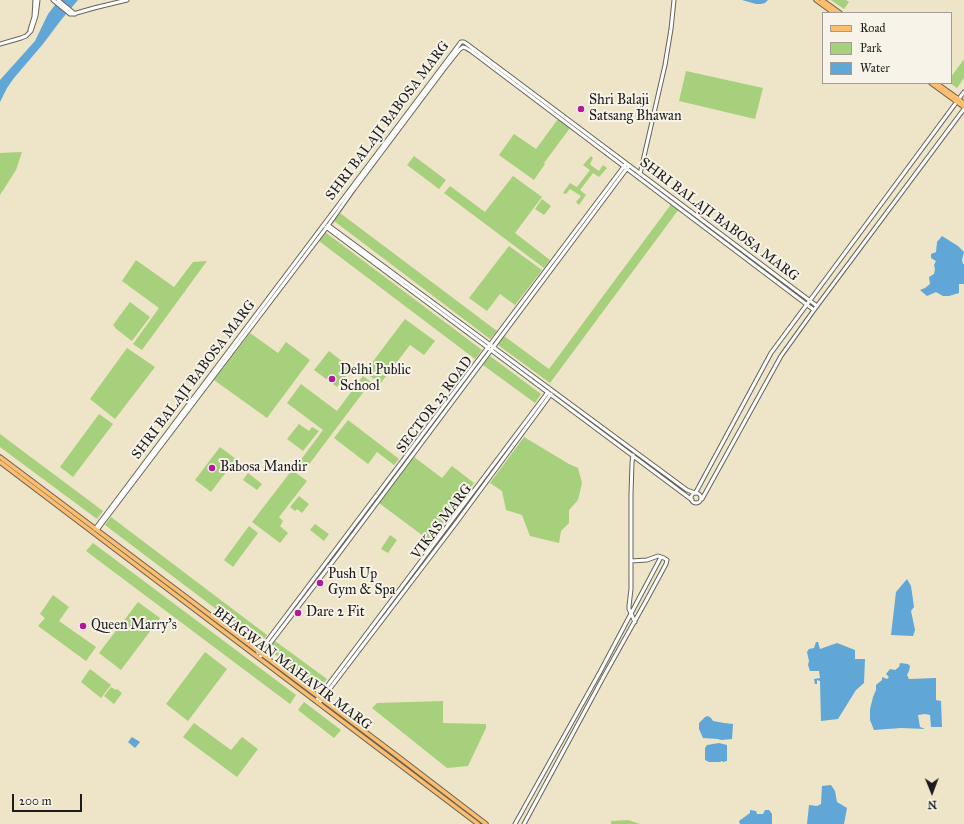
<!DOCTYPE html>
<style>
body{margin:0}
#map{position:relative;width:964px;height:824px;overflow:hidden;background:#eee4c7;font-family:"IM FELL Great Primer",serif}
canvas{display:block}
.legend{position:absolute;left:822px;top:12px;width:130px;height:72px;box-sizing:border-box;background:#f7f3e8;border:1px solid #9f9d96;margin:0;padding:5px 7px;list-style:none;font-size:12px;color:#1c1c1c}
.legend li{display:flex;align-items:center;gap:8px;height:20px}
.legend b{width:20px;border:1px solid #9f9d96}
.north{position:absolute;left:912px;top:772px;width:40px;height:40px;-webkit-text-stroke:3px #f7f3e8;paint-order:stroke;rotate:179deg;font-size:11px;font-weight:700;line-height:16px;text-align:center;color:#1c1c1c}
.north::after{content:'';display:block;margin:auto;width:14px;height:18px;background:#1c1c1c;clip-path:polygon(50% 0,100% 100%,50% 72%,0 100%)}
.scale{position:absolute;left:12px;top:794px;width:70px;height:18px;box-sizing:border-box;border:2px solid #1c1c1c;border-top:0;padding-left:5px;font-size:12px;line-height:14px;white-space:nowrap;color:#1c1c1c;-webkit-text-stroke:3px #f7f3e8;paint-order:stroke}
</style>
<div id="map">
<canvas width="964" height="824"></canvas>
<ul class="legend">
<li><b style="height:5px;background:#fcbd6e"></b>Road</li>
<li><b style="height:11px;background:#a6d07c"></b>Park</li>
<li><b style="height:11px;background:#60a6d6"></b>Water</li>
</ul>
<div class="north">N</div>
<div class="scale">200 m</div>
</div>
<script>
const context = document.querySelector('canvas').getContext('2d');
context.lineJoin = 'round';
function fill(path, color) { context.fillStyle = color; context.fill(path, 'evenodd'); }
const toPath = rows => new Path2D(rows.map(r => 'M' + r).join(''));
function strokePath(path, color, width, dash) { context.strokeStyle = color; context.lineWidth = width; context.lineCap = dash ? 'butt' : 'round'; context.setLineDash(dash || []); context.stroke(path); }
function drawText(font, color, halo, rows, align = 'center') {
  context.font = font + ' "IM FELL Great Primer",serif'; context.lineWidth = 4; context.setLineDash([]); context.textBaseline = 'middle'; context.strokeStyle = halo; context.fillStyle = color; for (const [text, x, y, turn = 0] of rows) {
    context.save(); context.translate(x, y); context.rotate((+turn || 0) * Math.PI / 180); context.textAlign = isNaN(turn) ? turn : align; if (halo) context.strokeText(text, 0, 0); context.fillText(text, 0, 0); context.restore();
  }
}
const green = toPath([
 [831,0,846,0,849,2,844,9],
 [964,59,964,78,957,88,950,83,951,77],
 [686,71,763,88,755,119,679,101],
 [558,119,570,128,544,163,545,164,534,180,499,155,514,134,536,149],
 [22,152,16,170,0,195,0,153],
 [414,156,446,180,439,189,407,165],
 [591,156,593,158,590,164,592,166,599,171,603,165,607,168,599,177,593,173,580,190,586,195,579,205,576,202,581,196,570,189,566,194,563,193,570,183,577,187,590,170,583,165],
 [513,176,542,197,515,233,550,260,544,268,444,193,450,186,485,212],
 [542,199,551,206,544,215,535,209],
 [672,203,679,209,550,383,498,345,504,336,549,369],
 [340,213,497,331,490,339,334,221],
 [325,232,482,350,475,359,319,241],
 [509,246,542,270,515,305,500,294,487,311,469,298],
 [136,260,174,287,193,262,207,261,142,350,133,344,159,308,122,281],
 [130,302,150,317,132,341,115,328,115,327,113,325],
 [405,319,435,341,424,355,410,345,380,384,365,372],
 [250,333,278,353,286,342,310,360,267,418,214,380],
 [127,348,155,367,115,419,90,399],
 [329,351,352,369,337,387,314,370],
 [490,356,541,394,535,403,483,365],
 [363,376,371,382,304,471,297,465,323,430,287,403,301,384,337,411],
 [99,414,113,424,73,477,60,467],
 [348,420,399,459,394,465,377,452,368,464,334,438],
 [299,424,309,431,312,427,319,431,303,451,287,439],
 [0,434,103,511,97,519,0,447],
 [524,437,569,464,578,468,582,483,578,500,569,510,569,523,561,531,559,543,530,536,522,515,506,510,502,491,490,483],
 [220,447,236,459,211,492,195,480],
 [414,457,442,478,452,466,474,483,430,541,379,503],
 [292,470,307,481,279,517,283,521,280,526,288,533,280,543,252,522],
 [248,473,262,484,257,490,243,480],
 [299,496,309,504,302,513,297,509,295,511,290,507],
 [111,517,267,635,261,643,105,525],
 [315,524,329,534,324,541,310,530],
 [249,526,258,533,233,567,224,560],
 [390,535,397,540,388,553,381,549],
 [93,543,296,695,290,704,86,551],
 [53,595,69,607,59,621,96,647,86,661,38,626,45,618,40,614],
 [138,602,160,618,121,670,99,653],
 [275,641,327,679,320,688,268,649],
 [205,652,227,669,188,721,166,704],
 [90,669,111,685,101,698,81,682],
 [111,687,116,690,117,689,122,693,114,704,104,696],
 [443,701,443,723,486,724,486,728,468,766,447,768,372,708,377,703],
 [304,702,341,730,334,738,298,710],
 [194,723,231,750,242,737,258,749,237,777,183,737],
 [628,820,640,824,611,824,611,821]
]);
const water = toPath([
 [59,0,78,0,61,20,43,44,14,78,7,88,0,102,0,80,35,41,48,14],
 [742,0,768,0,765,3,761,4,756,4],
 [942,236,958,246,964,252,962,260,963,264,964,264,964,284,959,284,959,293,949,296,943,296,936,292,927,296,920,290,925,288,930,284,929,277,934,274,935,269,934,265,936,261,931,258,931,254,936,252,937,242],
 [907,579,911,586,914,607,911,611,915,630,913,636,891,635,896,592],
 [816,642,818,642,820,649,837,643,855,650,855,659,865,659,864,683,856,690,838,719,821,721,820,681,817,680,817,684,815,684,814,679,820,678,819,671,810,671,808,665,809,661,807,652,809,649,814,648],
 [900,663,908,664,910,666,909,671,907,675,909,679,936,678,936,700,941,701,942,727,931,727,930,715,925,714,918,715,920,727,925,729,901,728,874,730,870,720,870,709,873,697,876,690,876,685,882,680,882,677,887,679,889,677,886,674,890,669,895,670,899,667],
 [708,716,711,718,713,721,724,723,733,724,732,739,721,740,718,739,703,738,699,729,699,723,705,717],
 [132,737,140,742,135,748,128,742],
 [719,743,727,745,727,761,723,762,722,761,720,762,709,762,705,760,705,748,707,745],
 [831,785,835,791,837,802,847,808,844,824,807,824,809,805,817,806,821,804,822,786],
 [750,810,756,811,757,814,763,814,765,810,769,810,772,814,772,824,740,824,739,821,750,813]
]);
const minor = toPath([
 [53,0,70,14,73,14,94,8,127,0],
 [58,0,75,14],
 [30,30,34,17,35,0],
 [0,44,21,38,26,36,31,31,36,16,38,0],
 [640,174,665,65,671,29,674,0],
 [328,225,687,490,695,493],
 [326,227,692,500],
 [633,455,632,463,631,494,631,589,629,606,629,609,635,622],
 [696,492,771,353,964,92],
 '691 498a5 5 0 1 1 10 0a5 5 0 1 1-10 0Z',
 [702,499,781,356,814,310,964,109],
 [95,529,461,42,464,42,467,44,817,306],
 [97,530,327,227,354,189,444,69,459,50,463,47,466,48,471,51,814,310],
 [258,653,625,165],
 [259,658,337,556,628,167],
 [316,701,548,392],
 [319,703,456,523,551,394],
 [515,824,600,672,661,557],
 [524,824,604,676,646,601,666,564,667,560,664,558,658,556,647,560,631,561]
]);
const major = toPath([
 [816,0,834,13],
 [822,0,840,13],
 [931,83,964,107],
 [936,83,964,103],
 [0,457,396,755,486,824],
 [0,462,478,824]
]);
const markers = [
 [581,109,4,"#b5179e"],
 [332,379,4,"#b5179e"],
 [212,468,4,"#b5179e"],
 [320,583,4,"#b5179e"],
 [298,613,4,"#b5179e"],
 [83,626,4,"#b5179e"]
];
const poiNames = [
 ["Shri Balaji",589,101],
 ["Satsang Bhawan",589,117],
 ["Delhi Public",340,371],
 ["School",340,387],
 ["Babosa Mandir",220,468],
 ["Push Up",328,575],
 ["Gym & Spa",328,591],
 ["Dare 2 Fit",306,613],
 ["Queen Marry's",91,626]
];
const streetNames = [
 ["SHRI BALAJI BABOSA MARG",388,121,-53],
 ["SHRI BALAJI BABOSA MARG",719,220,37],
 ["SHRI BALAJI BABOSA MARG",194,380,-53],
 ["SECTOR 23 ROAD",435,405,-53],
 ["VIKAS MARG",442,522,-53],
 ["BHAGWAN MAHAVIR MARG",292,669,37]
];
fill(green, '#a6d07c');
fill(water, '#60a6d6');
strokePath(minor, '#666258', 5);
strokePath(major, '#666258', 5.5);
strokePath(minor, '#fff', 3);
strokePath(major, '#fcbd6e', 3.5);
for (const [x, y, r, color] of markers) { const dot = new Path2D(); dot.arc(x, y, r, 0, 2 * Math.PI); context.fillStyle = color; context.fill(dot); strokePath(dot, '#f7f3e8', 1.5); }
drawText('14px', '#1c1c1c', '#f7f3e8', poiNames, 'left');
drawText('14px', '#1c1c1c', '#f7f3e8', streetNames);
</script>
